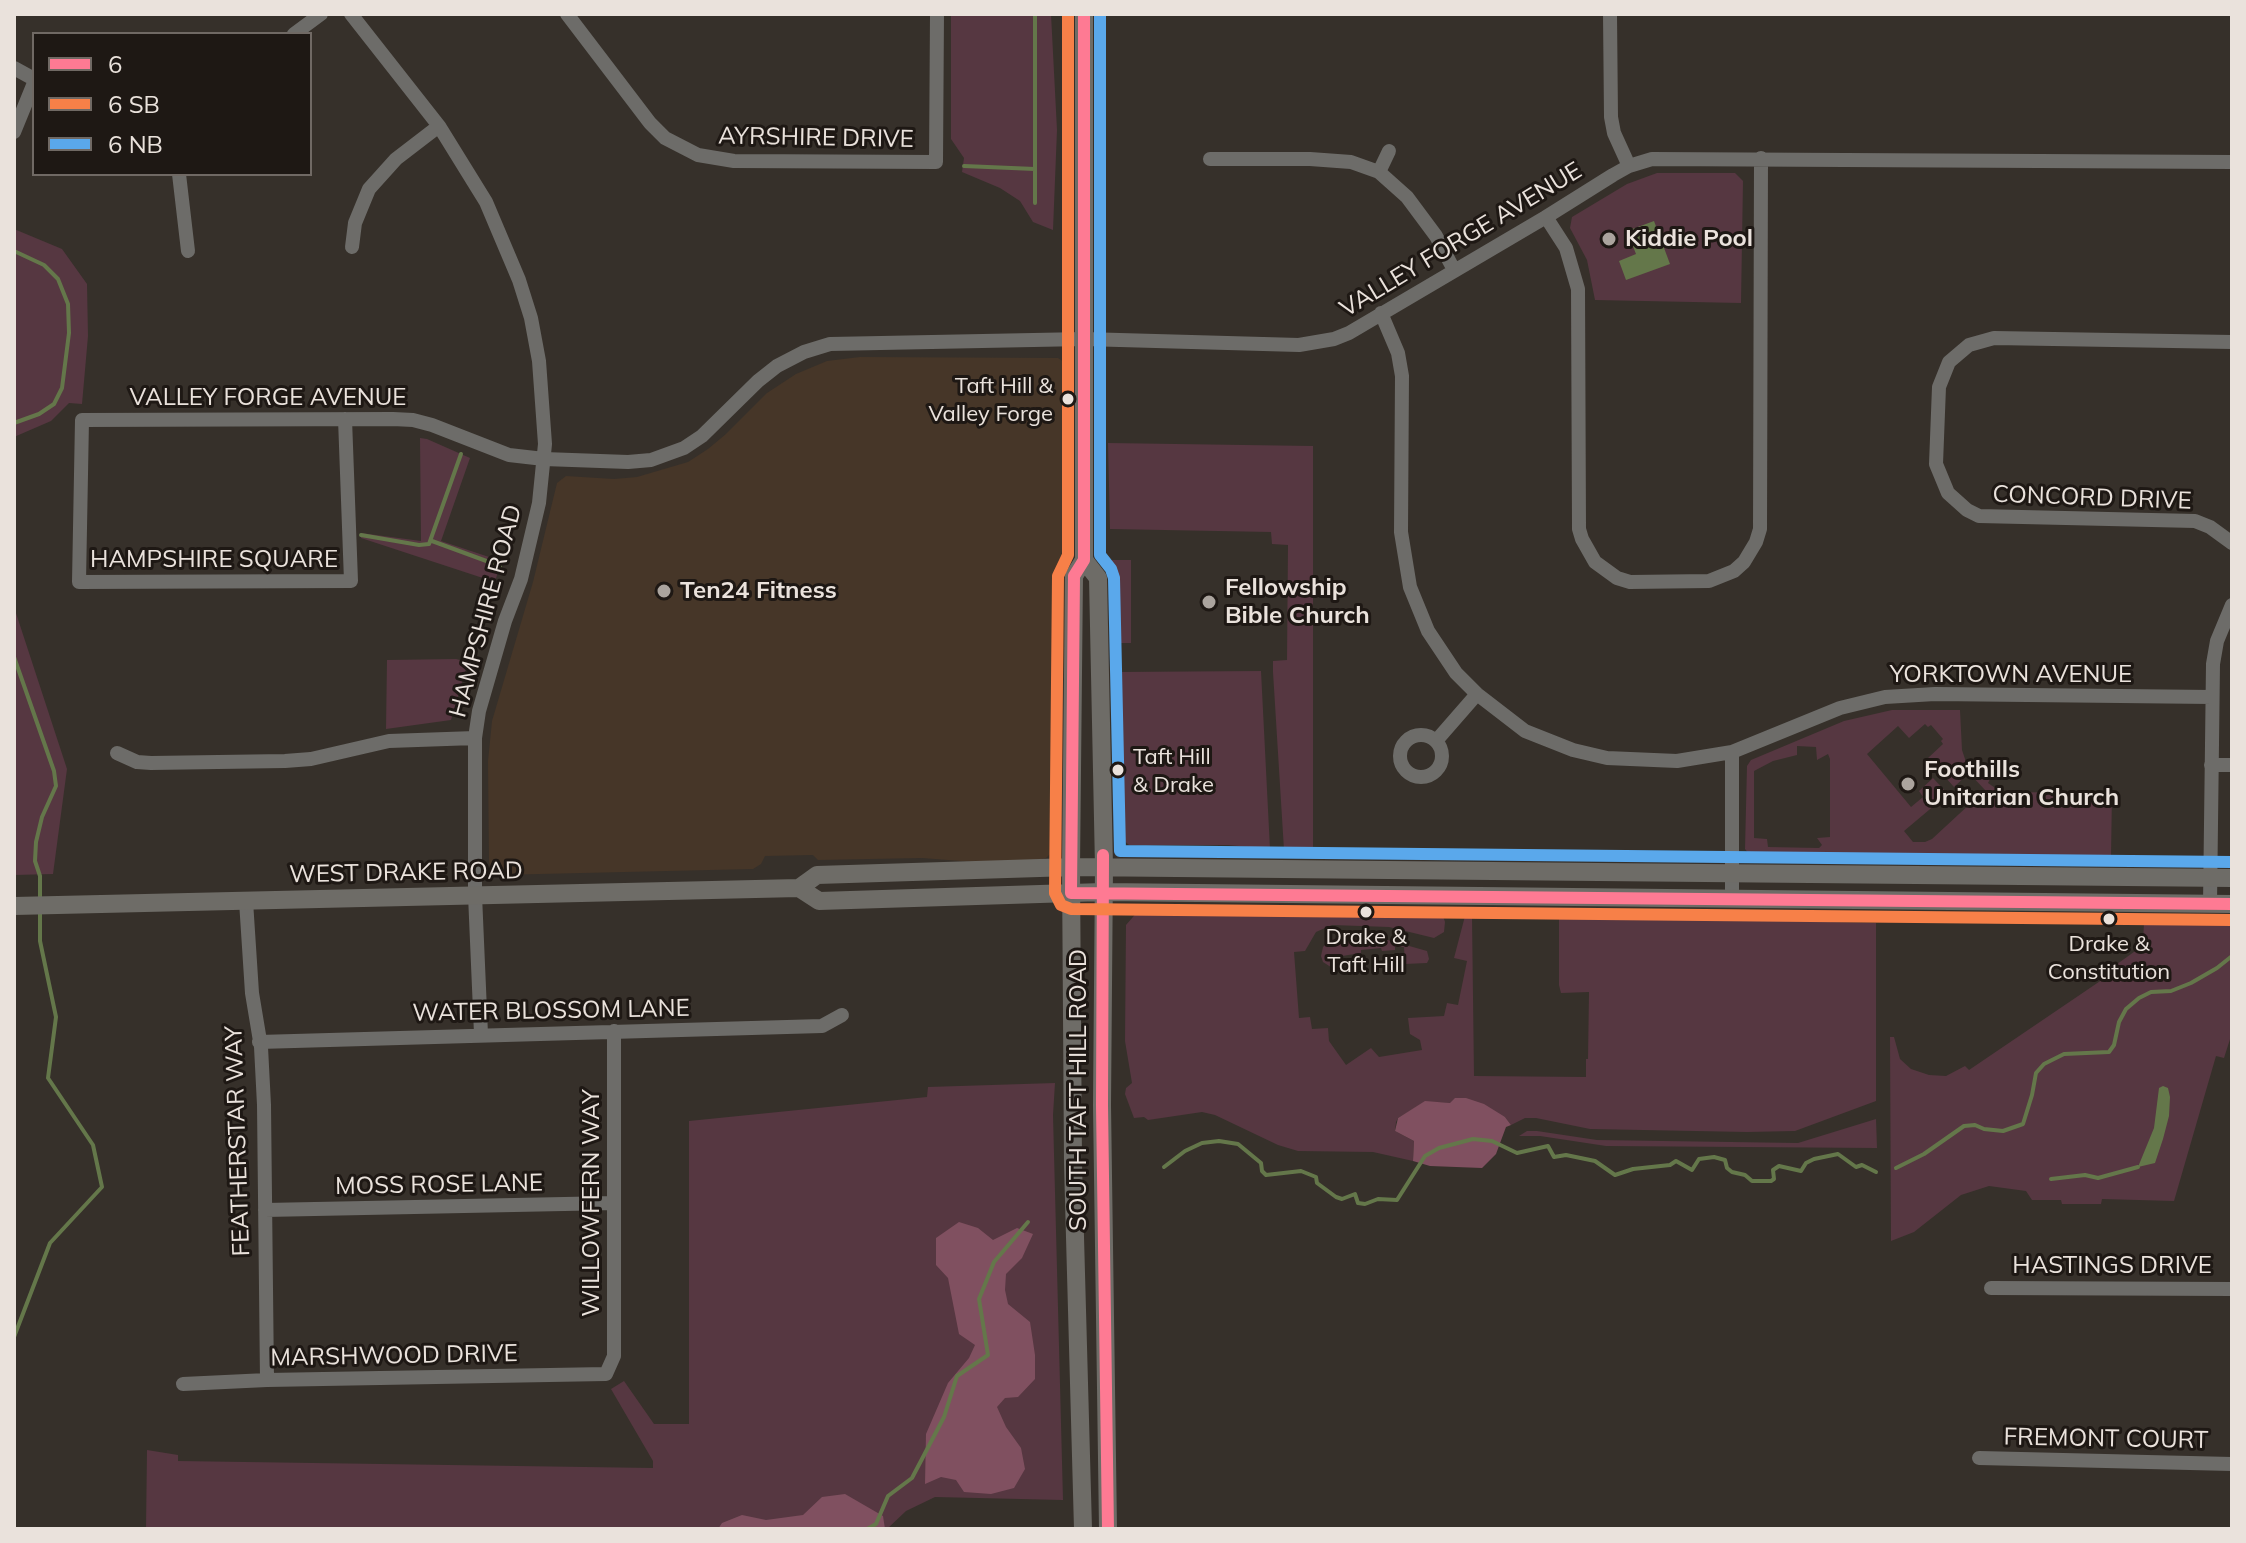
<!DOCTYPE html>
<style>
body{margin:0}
#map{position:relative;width:2246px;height:1543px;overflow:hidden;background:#36302a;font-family:Mulish,sans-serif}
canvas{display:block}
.frame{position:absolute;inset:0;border:16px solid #eae2dc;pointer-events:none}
.legend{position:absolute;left:32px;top:32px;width:280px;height:144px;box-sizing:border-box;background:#1e1814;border:2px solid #706964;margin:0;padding:10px 14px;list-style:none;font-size:24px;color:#eae2dc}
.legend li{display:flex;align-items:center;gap:16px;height:40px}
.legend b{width:40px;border:2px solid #706964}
</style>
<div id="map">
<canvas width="2246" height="1543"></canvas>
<div class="frame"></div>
<ul class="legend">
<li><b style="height:10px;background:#fe7a93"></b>6</li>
<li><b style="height:10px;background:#f78048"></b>6 SB</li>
<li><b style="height:10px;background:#5aa8eb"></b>6 NB</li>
</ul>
</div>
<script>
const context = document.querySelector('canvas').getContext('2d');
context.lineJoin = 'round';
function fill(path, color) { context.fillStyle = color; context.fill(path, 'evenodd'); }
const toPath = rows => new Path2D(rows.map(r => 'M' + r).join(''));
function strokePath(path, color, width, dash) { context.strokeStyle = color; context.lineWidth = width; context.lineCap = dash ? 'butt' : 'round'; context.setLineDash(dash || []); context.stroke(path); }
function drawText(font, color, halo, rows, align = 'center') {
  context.font = font + ' Mulish,sans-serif'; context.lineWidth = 6; context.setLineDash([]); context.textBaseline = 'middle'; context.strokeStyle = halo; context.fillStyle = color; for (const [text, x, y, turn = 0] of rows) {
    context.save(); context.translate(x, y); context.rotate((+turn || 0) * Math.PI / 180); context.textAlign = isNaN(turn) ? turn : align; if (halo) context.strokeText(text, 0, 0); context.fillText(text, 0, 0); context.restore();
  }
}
const built = toPath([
 [860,357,1058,358,1064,362,1066,369,1066,604,1062,707,1060,726,1054,748,1054,843,1051,853,1046,858,1036,860,974,862,922,858,818,860,813,855,765,856,761,864,753,869,497,875,491,870,489,862,488,761,492,721,533,582,557,483,566,476,614,479,637,477,688,462,708,449,726,434,767,393,796,374,827,361]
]);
const green = toPath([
 [951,14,1051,14,1057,130,1053,230,1033,222,1020,201,1000,188,962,172,964,158,951,139],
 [1657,173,1735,173,1743,181,1741,303,1595,300,1587,260,1570,228,1572,217,1627,184],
 [14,229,62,249,87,284,88,336,82,404,69,403,51,421,14,437],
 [420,438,427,439,470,458,441,541,501,561,495,582,361,538,361,533,421,541],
 [1108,443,1313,446,1313,851,1284,850,1273,672,1273,661,1287,660,1288,545,1272,544,1271,532,1110,529],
 [1112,560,1131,560,1131,643,1118,643,1118,672,1261,671,1270,849,1228,845,1129,845,1120,837,1117,819],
 [14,607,67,769,53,874,14,875],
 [456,659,468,662,451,720,386,729,387,660],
 [1892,710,1960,710,1962,750,1966,762,1991,777,1988,783,2001,792,2112,793,2111,857,1749,854,1745,849,1747,766,1751,760,1844,721],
 [1925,724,1928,727,1931,725,1943,739,1941,741,1943,744,1928,758,1954,787,1969,773,1985,790,1932,839,1925,842,1913,842,1904,831,1948,794,1933,778,1919,791,1923,797,1911,807,1867,754,1898,726,1909,738],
 [1797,746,1816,747,1817,760,1828,754,1830,759,1830,837,1817,838,1822,845,1819,848,1768,847,1767,839,1754,838,1754,771,1773,761,1797,755],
 [1139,910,1443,916,1445,922,1444,932,1434,938,1389,927,1332,925,1316,932,1305,951,1294,952,1299,1018,1310,1017,1312,1029,1328,1028,1329,1041,1346,1065,1371,1048,1379,1057,1422,1050,1420,1040,1410,1034,1408,1018,1444,1016,1447,1003,1458,1005,1467,961,1454,958,1465,916,1472,916,1474,1076,1586,1077,1586,1059,1588,1059,1589,992,1561,993,1559,985,1559,916,1876,923,1876,1101,1795,1131,1747,1132,1590,1129,1536,1118,1525,1118,1511,1125,1505,1117,1450,1103,1425,1102,1398,1118,1396,1122,1395,1131,1414,1141,1413,1161,1373,1152,1298,1151,1278,1145,1215,1115,1202,1112,1148,1120,1144,1117,1134,1118,1125,1094,1126,1088,1132,1083,1125,1041,1126,925],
 [2144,923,2232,924,2232,1033,2224,1058,2216,1056,2174,1201,2102,1199,2101,1204,2062,1204,2061,1200,2032,1200,2026,1191,1989,1186,1961,1195,1914,1232,1891,1241,1890,1037,1894,1037,1900,1059,1911,1069,1929,1075,1946,1076,1965,1066,1969,1070,2115,971,2113,967,2138,949,2143,941],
 [1331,939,1388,940,1427,951,1429,959,1427,963,1405,964,1404,947,1395,947,1395,950,1382,951,1381,948,1361,950,1361,953,1336,957,1337,971,1323,962,1321,956,1323,947],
 [1055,1083,1053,1115,1063,1500,935,1497,906,1511,887,1529,146,1529,147,1450,178,1455,178,1461,653,1468,653,1461,611,1389,624,1381,654,1424,689,1424,689,1121,927,1097,928,1087],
 [1876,1119,1877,1148,1606,1146,1540,1136,1519,1136,1527,1131,1537,1131,1597,1140,1798,1143]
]);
const forest = toPath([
 [1455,1098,1466,1098,1484,1104,1505,1117,1511,1125,1506,1127,1496,1154,1482,1168,1430,1166,1413,1161,1414,1141,1395,1131,1398,1118,1425,1101,1450,1103],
 [959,1222,978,1228,993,1240,1017,1228,1033,1234,1022,1258,1006,1274,1005,1290,1008,1304,1030,1322,1035,1355,1035,1379,1018,1397,1005,1398,997,1407,1006,1427,1021,1448,1025,1469,1014,1488,991,1494,964,1492,956,1480,941,1477,925,1484,926,1434,948,1383,969,1358,975,1345,959,1334,948,1278,936,1265,936,1238],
 [845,1494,883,1516,885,1529,718,1529,722,1523,742,1515,766,1520,803,1515,822,1497]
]);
const water = toPath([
 [1654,221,1670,264,1626,280,1619,261,1636,254,1627,231],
 [2163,1086,2168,1088,2170,1097,2169,1116,2163,1139,2155,1163,2138,1167,2154,1128,2159,1088]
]);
const stream = toPath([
 [964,166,1035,169,1035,203],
 [1035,169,1035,14],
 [14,251,44,265,58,279,68,304,69,333,62,388,54,404,39,414,14,423],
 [361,535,419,545,429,544,461,454],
 [432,541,500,566],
 [14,657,54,771,56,786,42,817,36,842,35,861,40,876,40,899],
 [1164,1167,1185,1151,1202,1143,1219,1141,1238,1144,1261,1163,1262,1171,1266,1175,1301,1171,1316,1177,1317,1183,1336,1197,1342,1199,1355,1194,1358,1203,1365,1204,1378,1199,1397,1200,1425,1156,1439,1148,1473,1139,1492,1141,1517,1153,1548,1146,1554,1157,1566,1155,1595,1161,1615,1175,1633,1169,1670,1165,1676,1161,1692,1170,1699,1159,1714,1157,1725,1160,1727,1168,1732,1172,1745,1175,1752,1181,1771,1181,1774,1179,1773,1170,1779,1166,1801,1171,1806,1163,1814,1159,1838,1154,1856,1167,1862,1165,1876,1172],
 [1896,1168,1924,1154,1964,1126,1975,1125,1984,1129,2003,1131,2023,1124,2032,1095,2036,1073,2044,1064,2064,1054,2109,1052,2114,1045,2119,1022,2126,1009,2139,998,2151,992,2171,991,2191,983,2217,968,2232,956],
 [2051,1179,2085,1175,2098,1178,2138,1167],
 [14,1337,50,1243,102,1187,93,1145,48,1078,56,1017,40,941,40,911],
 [867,1529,876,1524,888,1496,912,1478,944,1417,957,1376,988,1355,979,1299,994,1262,1028,1222]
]);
const minor = toPath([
 [351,14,439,126,486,202,519,280,531,318,539,361,545,444,539,503,521,579,505,621,479,711,475,738,475,895,481,1034],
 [567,14,650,123,665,138,698,155,734,161,936,162,937,14],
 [1610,14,1611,117,1614,133,1629,166],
 [294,34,321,14],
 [14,68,34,79],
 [14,132,34,83],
 [1210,159,1310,159,1351,162,1379,172,1407,197,1436,236,1454,270],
 [1379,172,1389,151],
 [179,174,188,251],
 [1546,217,1566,248,1578,289,1579,529,1582,539,1595,562,1617,578,1630,582,1709,581,1734,571,1744,562,1756,542,1760,529,1761,158],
 [352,247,355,223,369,189,396,159,439,126],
 [1381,313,1398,353,1402,376,1401,532,1410,587,1428,631,1456,673,1477,694,1525,731,1573,750,1607,758,1677,761,1732,752,1840,708,1885,697,1935,694,2212,697],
 [2232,342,1994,338,1969,345,1949,362,1939,387,1936,464,1948,493,1967,510,1979,516,2195,521,2210,527,2232,543],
 [345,419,351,581,79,582,82,420,393,419,413,420,432,425,509,455,544,459,628,462,651,460,684,448,702,436,758,381,777,366,804,352,830,344,1084,339,1299,345,1334,339,1349,333,1546,217,1613,175,1629,166,1652,159,2232,162],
 '1400 756a21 21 0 1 1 42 0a21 21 0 1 1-42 0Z',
 [1436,741,1477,694],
 [1732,752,1732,898],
 [117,753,137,762,151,763,285,761,311,759,389,741,475,738],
 [2211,765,2232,765],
 [246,901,252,993,261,1047,264,1105,267,1380],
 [2210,904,2213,664,2217,641,2232,605],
 [259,1042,822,1026,842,1015],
 [265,1210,614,1203],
 [1991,1288,2232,1289],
 [183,1384,267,1380,606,1374,614,1356,614,1031],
 [1979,1458,2232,1464]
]);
const major = toPath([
 [1084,560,1098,578,1104,867,1102,1105,1108,1529],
 [799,888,817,875,1071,867,2232,878],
 [14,906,799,888,819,901,1103,892,2232,904],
 [1083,1529,1073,1164,1071,867,1074,576,1084,560,1084,14]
]);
const bus1 = toPath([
 [1084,14,1084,560,1074,576,1071,893,2232,904],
 [1103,855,1102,1105,1108,1529]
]);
const bus2 = toPath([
 [1068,14,1068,555,1058,576,1055,893,1061,905,1071,909,2232,920]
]);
const bus3 = toPath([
 [1100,14,1100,555,1111,569,1114,578,1120,851,2232,862]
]);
const markers = [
 [1609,239,8,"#aba49e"],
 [1068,399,7,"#eae2dc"],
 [664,591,8,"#aba49e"],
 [1209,602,8,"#aba49e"],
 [1118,770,7,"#eae2dc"],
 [1908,784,8,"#aba49e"],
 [1366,912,7,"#eae2dc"],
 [2109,919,7,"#eae2dc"]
];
const busNames = [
 ["Taft Hill &",1053,386,"right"],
 ["Valley Forge",1053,414,"right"],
 ["Taft Hill",1133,757,"left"],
 ["& Drake",1133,785,"left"],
 ["Drake &",1366,937],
 ["Taft Hill",1366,965],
 ["Drake &",2109,944],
 ["Constitution",2109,972]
];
const streetNames = [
 ["AYRSHIRE DRIVE",816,138,1],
 ["VALLEY FORGE AVENUE",1461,240,-31],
 ["VALLEY FORGE AVENUE",268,398],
 ["CONCORD DRIVE",2092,498,2],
 ["HAMPSHIRE SQUARE",214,560],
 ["HAMPSHIRE ROAD",486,611,-75],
 ["YORKTOWN AVENUE",2011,675],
 ["WEST DRAKE ROAD",406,873,-1],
 ["WATER BLOSSOM LANE",551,1011,-1],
 ["SOUTH TAFT HILL ROAD",1079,1090,-90],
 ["FEATHERSTAR WAY",238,1141,-92],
 ["MOSS ROSE LANE",439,1185,-1],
 ["WILLOWFERN WAY",592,1203,-90],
 ["HASTINGS DRIVE",2112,1266],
 ["MARSHWOOD DRIVE",394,1356,-1],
 ["FREMONT COURT",2106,1439,1]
];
const poiNames = [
 ["Kiddie Pool",1625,239],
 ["Fellowship",1225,588],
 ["Bible Church",1225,616],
 ["Ten24 Fitness",680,591],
 ["Foothills",1924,770],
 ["Unitarian Church",1924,798]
];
fill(built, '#463628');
fill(green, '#563741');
fill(forest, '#805060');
fill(water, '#64774a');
strokePath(stream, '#64774a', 4);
strokePath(minor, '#6d6c69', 14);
strokePath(major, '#6e6c67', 18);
strokePath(bus1, '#fe7a93', 12);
strokePath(bus2, '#f78048', 12);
strokePath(bus3, '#5aa8eb', 12);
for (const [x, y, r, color] of markers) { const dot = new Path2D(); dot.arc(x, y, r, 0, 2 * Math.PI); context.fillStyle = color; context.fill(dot); strokePath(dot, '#1e1814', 3); }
drawText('22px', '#eae2dc', '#1e1814', busNames);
drawText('24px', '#eae2dc', '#1e1814', streetNames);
drawText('bold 24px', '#eae2dc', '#1e1814', poiNames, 'left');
</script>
